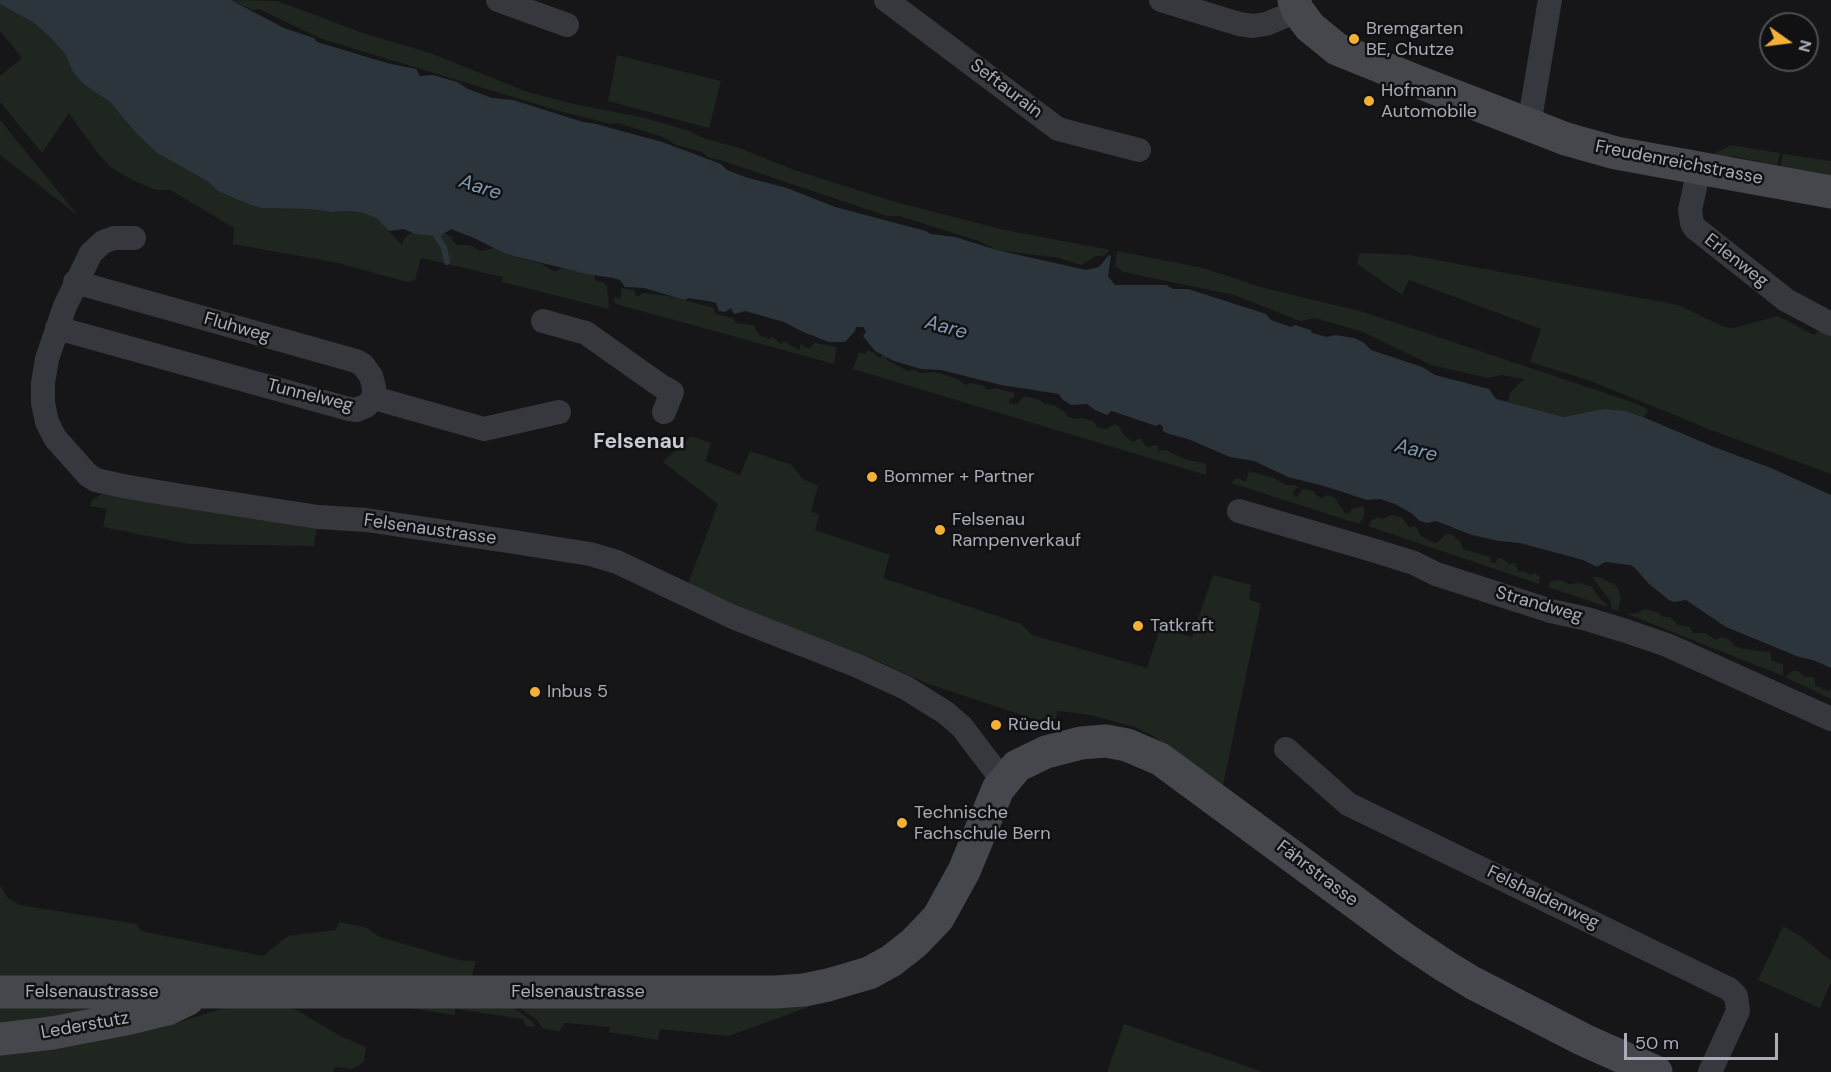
<!DOCTYPE html>
<meta charset="utf-8">
<style>
body{margin:0}
#map{position:relative;width:1831px;height:1072px;overflow:hidden;background:#161618;font-family:"DM Sans",sans-serif}
canvas{display:block}
.north{position:absolute;left:1759px;top:12px;width:60px;height:60px;box-sizing:border-box;background:#111113;border:2px solid #4d4f55;border-radius:50%;rotate:104deg;font-size:16px;font-weight:700;line-height:24px;text-align:center;color:#a8adb8}
.north::after{content:'';display:block;margin:auto;width:21px;height:27px;background:#f2b134;clip-path:polygon(50% 0,100% 100%,50% 72%,0 100%)}
.scale{position:absolute;left:1624px;top:1033px;width:154px;height:27px;box-sizing:border-box;border:3px solid #a8adb8;border-top:0;padding-left:8px;font-size:18px;line-height:21px;white-space:nowrap;color:#a8adb8;-webkit-text-stroke:4px #111113;paint-order:stroke}
</style>
<div id="map">
<canvas width="1831" height="1072"></canvas>
<div class="north">N</div>
<div class="scale">50 m</div>
</div>
<script>
const context = document.querySelector('canvas').getContext('2d');
context.lineJoin = 'round';
function fill(path, color) { context.fillStyle = color; context.fill(path, 'evenodd'); }
const toPath = rows => new Path2D(rows.map(r => 'M' + r).join(''));
function strokePath(path, color, width, dash) { context.strokeStyle = color; context.lineWidth = width; context.lineCap = dash ? 'butt' : 'round'; context.setLineDash(dash || []); context.stroke(path); }
function drawText(font, color, halo, rows, align = 'center') {
  context.font = font + ' "DM Sans",sans-serif'; context.lineWidth = 5; context.setLineDash([]); context.textBaseline = 'middle'; context.strokeStyle = halo; context.fillStyle = color; for (const [text, x, y, turn = 0] of rows) {
    context.save(); context.translate(x, y); context.rotate((+turn || 0) * Math.PI / 180); context.textAlign = isNaN(turn) ? turn : align; if (halo) context.strokeText(text, 0, 0); context.fillText(text, 0, 0); context.restore();
  }
}
const green = toPath([
 [231,0,277,1,366,34,430,53,525,91,569,103,645,118,689,131,706,139,739,148,794,170,899,203,1005,230,1110,250,1104,256,1096,256,1081,265,1059,258,997,250,979,241,899,216,887,216,720,160,709,158,702,152,676,145,663,137,618,123,611,124,556,110,322,39,259,9,253,10],
 [0,4,34,23,50,37,65,54,73,72,83,84,110,102,137,134,157,153,207,181,218,191,248,204,261,208,308,209,331,212,350,211,363,213,376,218,402,245,404,239,412,232,433,236,436,239,444,233,453,237,452,240,457,245,469,245,481,251,494,248,506,254,540,263,555,272,562,268,594,275,596,281,603,282,607,286,609,309,502,282,503,277,421,258,415,280,407,282,338,263,233,244,234,228,171,190,156,190,132,180,112,168,98,154,69,113,42,153,0,102,0,76,22,58,0,31],
 [617,55,721,81,709,128,608,101],
 [0,120,76,213,76,214,0,155],
 [1731,145,1780,153,1777,165,1731,156,1729,163,1684,153,1685,148,1714,154],
 [1783,154,1831,161,1831,181,1779,172],
 [1117,251,1203,268,1264,288,1360,311,1626,400,1648,409,1647,413,1643,417,1625,411,1565,417,1508,402,1510,393,1524,379,1501,375,1488,378,1431,365,1363,332,1315,318,1300,321,1234,295,1123,272,1115,266],
 [1360,253,1410,255,1678,305,1724,327,1734,328,1778,316,1814,335,1821,329,1831,333,1831,474,1711,430,1588,380,1530,362,1541,329,1409,280,1402,295,1357,264],
 [621,288,634,290,636,296,639,296,642,293,669,296,714,308,715,314,733,318,736,323,753,325,760,336,766,337,769,340,771,337,774,338,781,344,783,341,785,342,799,350,801,344,809,349,815,343,837,347,834,364,616,304,614,301,615,297,619,299,621,297],
 [868,350,876,354,877,357,880,358,883,355,887,357,887,360,908,371,914,370,920,373,935,372,958,379,965,385,971,383,984,386,987,390,996,388,1014,393,1014,398,1009,399,1009,403,1012,404,1017,404,1025,396,1040,400,1045,404,1054,405,1066,413,1067,416,1075,419,1082,418,1093,421,1098,428,1107,429,1114,424,1119,426,1123,434,1133,442,1140,438,1147,447,1158,445,1158,451,1166,450,1185,459,1206,464,1206,475,853,369,859,352,865,354],
 [691,436,711,443,705,461,740,475,750,451,792,465,803,479,818,486,811,511,819,515,815,530,890,555,883,578,1021,624,1032,635,1147,668,1160,628,1192,637,1213,575,1251,585,1249,599,1261,604,1223,785,1155,737,1135,727,1091,715,1058,711,1054,724,1049,724,926,683,862,654,738,607,688,584,718,504,663,462],
 [1249,471,1274,478,1286,485,1295,485,1298,487,1292,493,1297,497,1303,489,1314,491,1317,496,1323,498,1326,495,1335,498,1344,512,1347,514,1355,507,1357,508,1362,506,1364,508,1364,516,1359,524,1231,483,1237,478,1246,482],
 [102,494,317,525,314,546,189,544,103,527,107,509,90,506,92,500],
 [1392,515,1402,518,1410,528,1414,526,1417,528,1421,536,1432,542,1437,543,1446,534,1451,534,1460,541,1463,549,1490,557,1491,562,1496,563,1498,558,1501,558,1509,564,1515,563,1519,572,1525,571,1531,575,1535,573,1540,577,1539,584,1368,526,1372,520,1379,517,1382,519],
 [1592,577,1599,577,1617,586,1621,597,1618,611,1612,609,1610,601],
 [1561,580,1569,584,1580,583,1592,587,1600,599,1606,603,1607,607,1548,587,1551,581],
 [1645,609,1659,613,1663,617,1670,617,1678,625,1690,627,1693,633,1706,633,1716,640,1721,637,1729,639,1735,646,1743,649,1770,652,1772,661,1783,664,1783,676,1627,614,1637,613],
 [1792,671,1798,671,1804,677,1812,677,1815,679,1815,685,1825,690,1829,691,1831,688,1831,699,1785,677],
 [0,886,8,898,20,905,137,924,141,931,263,956,288,936,336,930,339,922,367,928,380,937,459,960,476,961,472,976,0,976],
 [1783,926,1802,937,1831,961,1831,982,1820,1008,1758,980],
 [201,992,114,1036,166,1026,221,1009,260,1003,288,1005,342,1037,366,1047,364,1062,352,1069,334,1067,333,1072,0,1072,0,993],
 [838,996,729,1036,660,1029,658,1040,609,1032,610,1027,565,1023,559,1031,542,1028,537,1020,508,1000],
 [503,1000,533,1022,535,1027,526,1026,523,1019,456,1009,454,1015,398,1006],
 [1124,1024,1263,1072,1107,1072]
]);
const water = toPath([
 [0,0,231,0,284,28,314,38,317,42,387,63,416,69,420,76,433,75,457,82,468,89,492,98,513,100,583,122,596,124,662,142,721,164,727,170,745,177,787,188,835,207,926,231,931,234,955,237,997,250,1086,270,1099,267,1109,255,1111,256,1108,276,1115,285,1166,285,1173,289,1188,289,1266,314,1271,320,1291,327,1295,325,1311,330,1312,333,1327,337,1335,335,1354,338,1363,342,1371,350,1422,367,1435,375,1489,389,1496,399,1564,417,1604,409,1625,411,1643,417,1714,447,1771,468,1831,495,1831,668,1813,660,1799,657,1726,627,1686,600,1674,602,1669,600,1649,584,1635,568,1631,565,1605,562,1597,567,1583,560,1520,543,1499,541,1472,535,1436,521,1427,523,1420,521,1411,513,1395,504,1380,499,1367,500,1324,486,1288,477,1254,461,1230,457,1188,439,1169,434,1163,431,1163,427,1160,424,1156,426,1115,412,1111,411,1107,415,1095,410,1087,404,1071,405,1062,399,1059,394,1001,385,941,370,921,369,894,361,875,351,863,336,866,332,863,327,856,327,855,331,845,342,829,342,803,332,784,322,745,311,734,314,731,308,725,312,719,311,716,303,713,302,689,298,685,300,644,288,625,287,620,280,613,278,587,274,506,254,474,238,451,229,436,239,433,236,415,234,404,229,389,231,376,218,363,213,350,211,331,212,308,209,261,208,248,204,218,191,207,181,157,153,137,134,110,102,83,84,73,72,65,54,50,37,34,23,0,4]
]);
const stream = toPath([
 [435,233,444,248,447,262]
]);
const street = toPath([
 [498,0,567,25],
 [886,0,1058,129,1139,150],
 [1161,0,1239,24,1253,26,1266,24,1298,11],
 [1529,125,1550,0],
 [1699,169,1690,210,1692,223,1695,228,1786,300,1831,324],
 [134,238,114,238,103,242,91,253,65,306,47,359,43,383,43,403,47,422,55,438,88,475,96,480,123,486,170,494,318,517,366,520,514,542,590,554,617,562,733,617,858,666,906,688,946,713,962,727,1003,781],
 [75,282,356,361,363,365,371,376,374,387,374,398],
 [543,321,586,333,661,386,672,392,664,412],
 [57,328,349,409,356,410,366,406,374,398,484,429,559,412],
 [1239,511,1379,552,1414,563,1436,574,1551,611,1587,619,1626,631,1667,645,1831,719],
 [1286,749,1348,804,1729,989,1736,996,1738,1011,1710,1072]
]);
const secondary = toPath([
 [1294,0,1298,11,1310,27,1337,49,1416,81,1566,139,1616,153,1831,192],
 [0,992,775,992,804,990,828,985,869,973,891,961,914,943,938,918,964,871,998,789,1017,766,1046,752,1081,743,1106,741,1127,745,1160,759,1406,940,1445,966,1473,983,1584,1040,1656,1072],
 [0,1039,52,1033,130,1018,167,1009,188,999]
]);
const markers = [
 [1354,39,6,"#f2b134"],
 [1369,101,6,"#f2b134"],
 [872,477,6,"#f2b134"],
 [940,530,6,"#f2b134"],
 [1138,626,6,"#f2b134"],
 [535,692,6,"#f2b134"],
 [996,725,6,"#f2b134"],
 [902,823,6,"#f2b134"]
];
const poiNames = [
 ["Bremgarten",1366,29],
 ["BE, Chutze",1366,50],
 ["Hofmann",1381,91],
 ["Automobile",1381,112],
 ["Bommer + Partner",884,477],
 ["Felsenau",952,520],
 ["Rampenverkauf",952,541],
 ["Tatkraft",1150,626],
 ["Inbus 5",547,692],
 ["Rüedu",1008,725],
 ["Technische",914,813],
 ["Fachschule Bern",914,834]
];
const streetNames = [
 ["Seftaurain",1006,89,37],
 ["Freudenreichstrasse",1679,163,11],
 ["Erlenweg",1736,261,38],
 ["Fluhweg",237,328,16],
 ["Tunnelweg",310,396,14],
 ["Felsenaustrasse",430,530,8],
 ["Strandweg",1539,605,16],
 ["Fährstrasse",1317,874,37],
 ["Felshaldenweg",1543,898,26],
 ["Felsenaustrasse",92,992],
 ["Felsenaustrasse",578,992],
 ["Lederstutz",85,1026,-10]
];
const waterNames = [
 ["Aare",480,188,18],
 ["Aare",946,328,15],
 ["Aare",1416,451,14]
];
const quarterNames = [
 ["Felsenau",639,442]
];
fill(green, '#1e261f');
fill(water, '#2c353c');
strokePath(stream, '#2c353c', 6);
strokePath(street, '#37383d', 24);
strokePath(secondary, '#45474d', 33);
for (const [x, y, r, color] of markers) { const dot = new Path2D(); dot.arc(x, y, r, 0, 2 * Math.PI); context.fillStyle = color; context.fill(dot); strokePath(dot, '#111113', 2); }
drawText('18px', '#a8adb8', '#111113', poiNames, 'left');
drawText('18px', '#a8adb8', '#111113', streetNames);
drawText('italic 20px', '#7f9bb3', '#111113', waterNames);
drawText('bold 21px', '#c9ccd4', '#111113', quarterNames);
</script>
